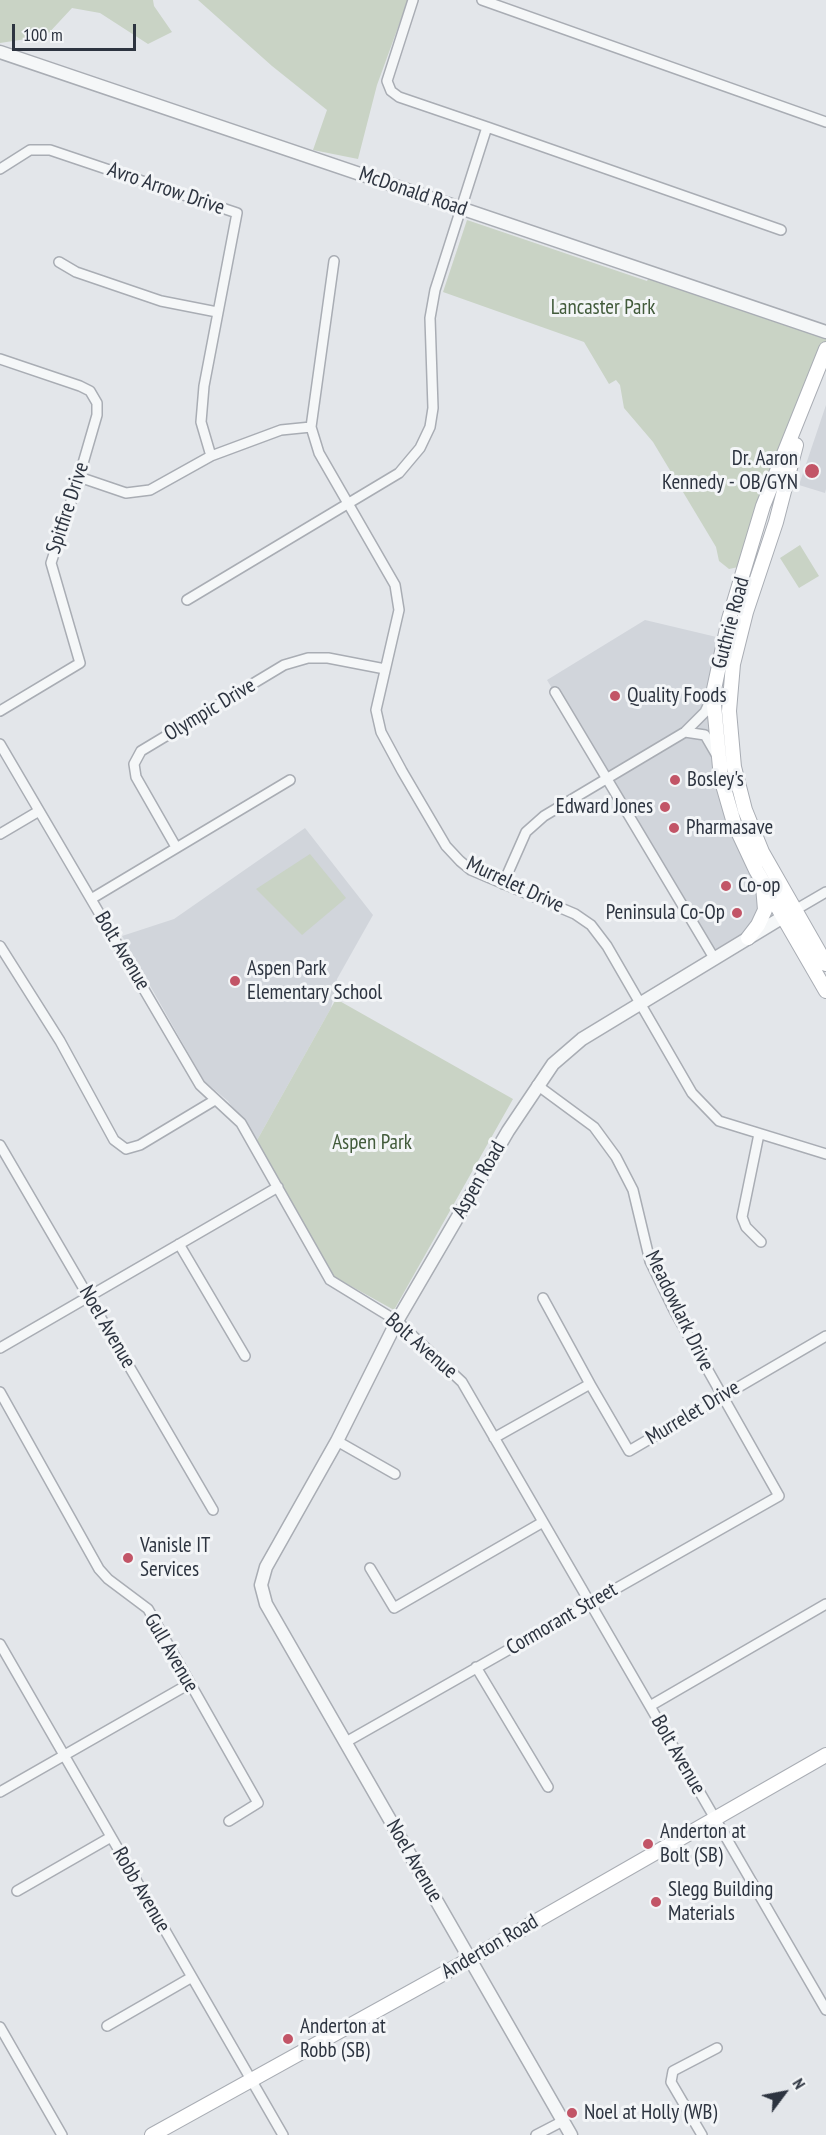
<!DOCTYPE html>
<style>
body{margin:0}
#map{position:relative;width:826px;height:2135px;overflow:hidden;background:#e3e6ea;font-family:"PT Sans Narrow",sans-serif}
canvas{display:block}
.north{position:absolute;left:754px;top:2063px;width:60px;height:60px;-webkit-text-stroke:4px #f3f5f7;paint-order:stroke;rotate:58deg;font-size:16px;font-weight:700;line-height:24px;text-align:center;color:#2d3440}
.north::after{content:'';display:block;margin:auto;width:21px;height:27px;background:#2d3440;clip-path:polygon(50% 0,100% 100%,50% 72%,0 100%)}
.scale{position:absolute;left:12px;top:24px;width:124px;height:27px;box-sizing:border-box;border:3px solid #2d3440;border-top:0;padding-left:8px;font-size:18px;line-height:21px;white-space:nowrap;color:#2d3440;-webkit-text-stroke:4px #f3f5f7;paint-order:stroke}
</style>
<div id="map">
<canvas width="826" height="2135"></canvas>
<div class="north">N</div>
<div class="scale">100 m</div>
</div>
<script>
const context = document.querySelector('canvas').getContext('2d');
context.lineJoin = 'round';
function fill(path, color) { context.fillStyle = color; context.fill(path, 'evenodd'); }
const toPath = rows => new Path2D(rows.map(r => 'M' + r).join(''));
function strokePath(path, color, width, dash) { context.strokeStyle = color; context.lineWidth = width; context.lineCap = dash ? 'butt' : 'round'; context.setLineDash(dash || []); context.stroke(path); }
function drawText(font, color, halo, rows, align = 'center') {
  context.font = font + ' "PT Sans Narrow",sans-serif'; context.lineWidth = 6; context.setLineDash([]); context.textBaseline = 'middle'; context.strokeStyle = halo; context.fillStyle = color; for (const [text, x, y, turn = 0] of rows) {
    context.save(); context.translate(x, y); context.rotate((+turn || 0) * Math.PI / 180); context.textAlign = isNaN(turn) ? turn : align; if (halo) context.strokeText(text, 0, 0); context.fillText(text, 0, 0); context.restore();
  }
}
const built = toPath([
 [826,405,826,489,825,493,799,485],
 [645,620,725,639,713,694,721,778,762,881,758,925,714,958,547,680],
 [305,828,373,915,337,979,331,1008,256,1142,228,1101,204,1081,122,936,174,919]
]);
const green = toPath([
 [0,0,153,0,154,6,172,32,148,44,100,13,72,8,46,36,0,43],
 [198,0,408,0,377,85,358,159,313,150,327,110,272,66],
 [467,220,647,281,651,273,826,332,826,349,748,565,729,569,719,561,716,547,653,442,624,408,620,385,616,380,609,384,584,342,443,292],
 [800,545,819,576,799,588,780,558],
 [310,854,346,898,302,935,256,889],
 [336,999,513,1099,394,1310,331,1275,256,1142]
]);
const minor = toPath([
 [482,0,826,122],
 [487,127,781,230],
 [0,169,30,150,50,150,237,213,204,386,201,422,211,456],
 [334,261,311,427,319,453,395,585,399,610,376,710,381,732,402,771,446,846,460,861,471,870,575,914,591,925,607,946,692,1093,719,1121,826,1154],
 [59,262,76,272,161,301,217,312],
 [0,359,80,386,90,391,97,403,97,415,79,477,51,563,80,663,0,711],
 [79,477,126,493,150,490,211,456,281,430,311,427],
 [187,600,399,473,420,448,430,427,433,408,430,318,435,290,487,127,399,97,391,91,387,81,413,0],
 [555,692,714,958],
 [685,732,705,735,716,754],
 [0,744,200,1085,241,1123,330,1280,397,1321,462,1382,826,2010],
 [0,834,39,811],
 [176,847,136,777,134,764,141,751,284,665,308,658,328,658,385,669],
 [503,884,526,832,544,816,685,732,705,712,712,697],
 [91,899,290,780],
 [790,913,826,892],
 [0,946,60,1041,114,1140,126,1149,140,1145,215,1100],
 [759,1134,742,1217,746,1227,761,1242],
 [0,1145,213,1510],
 [179,1244,245,1356],
 [543,1298,590,1384],
 [0,1348,278,1187],
 [0,1392,99,1569,108,1579,148,1609,258,1803,229,1821],
 [494,1438,590,1384,629,1451,826,1336],
 [337,1441,395,1474],
 [370,1568,394,1608,543,1522],
 [0,1644,283,2135],
 [476,1667,548,1787],
 [650,1706,826,1604],
 [346,1742,779,1496,675,1312,650,1261,633,1190,616,1157,594,1127,537,1085],
 [0,1792,189,1684],
 [17,1891,111,1837],
 [107,2026,192,1977],
 [0,2027,62,2135],
 [536,2135,563,2121],
 [702,2135,671,2082,673,2071,717,2048]
]);
const tertiary = toPath([
 [0,52,826,332],
 [571,2135,266,1604,261,1585,266,1567,337,1441,397,1321,508,1131,553,1064,582,1039,783,917]
]);
const secondary = toPath([
 [826,349,763,506,729,619,713,694,721,778,734,823,756,870,826,991],
 [796,445,776,522,746,612,733,664,729,711,734,767,745,810,762,852,826,964],
 [748,938,758,925,765,910,763,886],
 [152,2135,470,1959,826,1755]
]);
const markers = [
 [812,471,8,"#c25567"],
 [615,696,6,"#c25567"],
 [675,780,6,"#c25567"],
 [665,807,6,"#c25567"],
 [674,828,6,"#c25567"],
 [726,886,6,"#c25567"],
 [737,913,6,"#c25567"],
 [235,981,6,"#c25567"],
 [128,1558,6,"#c25567"],
 [648,1844,6,"#c25567"],
 [656,1902,6,"#c25567"],
 [288,2039,6,"#c25567"],
 [572,2113,6,"#c25567"]
];
const streetNames = [
 ["Avro Arrow Drive",166,189,19],
 ["McDonald Road",413,192,19],
 ["Spitfire Drive",68,508,-72],
 ["Guthrie Road",731,623,-75],
 ["Olympic Drive",210,710,-31],
 ["Murrelet Drive",515,885,25],
 ["Bolt Avenue",122,951,59],
 ["Aspen Road",479,1180,-60],
 ["Meadowlark Drive",679,1311,64],
 ["Noel Avenue",107,1327,60],
 ["Bolt Avenue",421,1346,41],
 ["Murrelet Drive",693,1413,-31],
 ["Cormorant Street",562,1619,-30],
 ["Gull Avenue",171,1653,60],
 ["Bolt Avenue",678,1755,60],
 ["Noel Avenue",414,1861,60],
 ["Robb Avenue",141,1890,60],
 ["Anderton Road",490,1947,-30]
];
const parkNames = [
 ["Lancaster Park",603,308],
 ["Aspen Park",372,1143]
];
const poiNames = [
 ["Dr. Aaron",798,459,"right"],
 ["Kennedy - OB/GYN",798,483,"right"],
 ["Quality Foods",627,696],
 ["Bosley's",687,780],
 ["Edward Jones",653,807,"right"],
 ["Pharmasave",686,828],
 ["Co-op",738,886],
 ["Peninsula Co-Op",725,913,"right"],
 ["Aspen Park",247,969],
 ["Elementary School",247,993],
 ["Vanisle IT",140,1546],
 ["Services",140,1570],
 ["Anderton at",660,1832],
 ["Bolt (SB)",660,1856],
 ["Slegg Building",668,1890],
 ["Materials",668,1914],
 ["Anderton at",300,2027],
 ["Robb (SB)",300,2051],
 ["Noel at Holly (WB)",584,2113]
];
fill(built, '#d1d5db');
fill(green, '#c9d3c5');
strokePath(minor, '#a9adb4', 12);
strokePath(tertiary, '#a9adb4', 15);
strokePath(secondary, '#a9adb4', 16);
strokePath(minor, '#f5f7f8', 9);
strokePath(tertiary, '#f5f7f8', 12);
strokePath(secondary, '#fff', 14);
for (const [x, y, r, color] of markers) { const dot = new Path2D(); dot.arc(x, y, r, 0, 2 * Math.PI); context.fillStyle = color; context.fill(dot); strokePath(dot, '#f3f5f7', 2); }
drawText('21px', '#2d3440', '#f3f5f7', streetNames);
drawText('21px', '#425b3b', '#f3f5f7', parkNames);
drawText('21px', '#2d3440', '#f3f5f7', poiNames, 'left');
</script>
